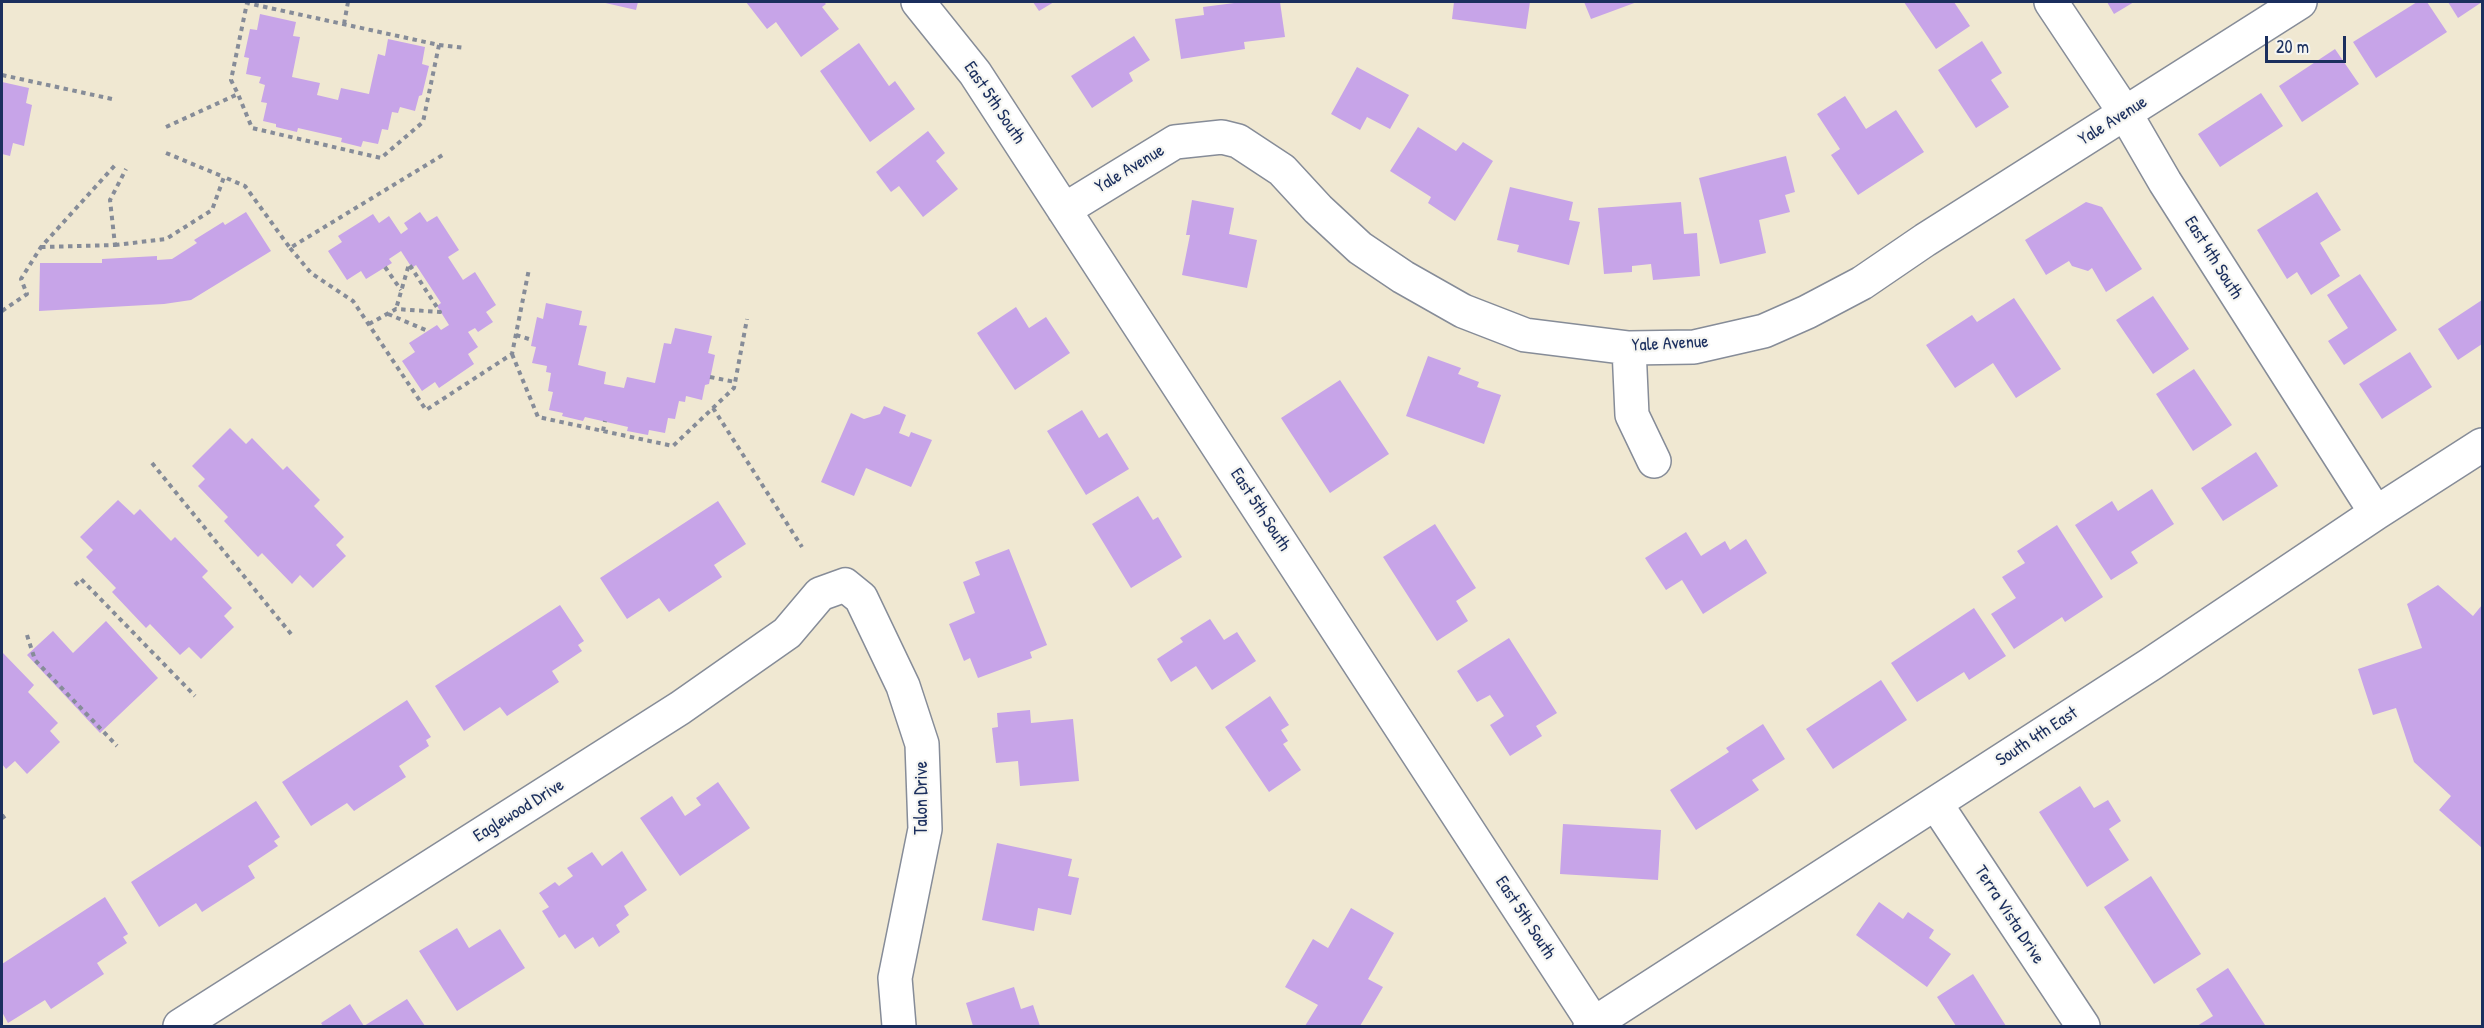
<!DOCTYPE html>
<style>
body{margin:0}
#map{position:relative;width:2484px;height:1028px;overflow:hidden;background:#f0e8d2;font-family:"Patrick Hand",sans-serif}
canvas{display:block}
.frame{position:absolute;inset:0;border:3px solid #1b2f5e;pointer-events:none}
.scale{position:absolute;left:2265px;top:36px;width:81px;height:27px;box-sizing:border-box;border:3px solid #1b2f5e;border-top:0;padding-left:8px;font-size:18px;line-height:21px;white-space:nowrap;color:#1b2f5e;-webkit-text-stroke:4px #f6f6f2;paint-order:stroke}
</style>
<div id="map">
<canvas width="2484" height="1028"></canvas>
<div class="frame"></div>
<div class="scale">20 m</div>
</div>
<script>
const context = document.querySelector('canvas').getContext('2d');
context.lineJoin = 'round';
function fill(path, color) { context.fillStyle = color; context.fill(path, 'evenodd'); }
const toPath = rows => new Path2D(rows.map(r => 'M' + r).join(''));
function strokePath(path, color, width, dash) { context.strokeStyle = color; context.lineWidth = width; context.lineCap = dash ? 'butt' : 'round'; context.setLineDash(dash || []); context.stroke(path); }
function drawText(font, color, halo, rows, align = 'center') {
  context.font = font + ' "Patrick Hand",sans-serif'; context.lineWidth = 4.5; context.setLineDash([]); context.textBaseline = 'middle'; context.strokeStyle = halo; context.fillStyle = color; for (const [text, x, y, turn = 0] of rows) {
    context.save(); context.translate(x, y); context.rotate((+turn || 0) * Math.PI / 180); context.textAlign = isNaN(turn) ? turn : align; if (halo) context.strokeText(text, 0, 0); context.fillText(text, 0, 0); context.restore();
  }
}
const building = toPath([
 [601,2,638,2,636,10],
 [746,2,824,2,826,4,822,7,839,29,801,57,776,22,767,29],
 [1033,2,1054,2,1039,11],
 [1242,2,1280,2,1285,37,1244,42,1245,49,1181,59,1175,19,1204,15,1203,7],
 [1454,2,1530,2,1526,29,1452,19],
 [1584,2,1637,2,1591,19],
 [1904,2,1954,2,1970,26,1936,49],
 [2107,2,2134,2,2114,14],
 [2417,2,2427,2,2447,32,2376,78,2353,42],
 [2448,2,2482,2,2458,18],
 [260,14,296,22,293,36,300,37,292,77,320,83,317,95,338,100,341,88,369,94,378,54,385,56,388,39,425,47,422,64,429,66,422,95,419,96,415,111,400,107,398,113,392,112,388,130,382,129,378,144,363,141,361,147,341,142,342,138,298,128,297,132,276,127,276,124,263,121,267,103,261,102,265,85,259,83,261,77,246,74,249,58,244,57,250,29,257,30],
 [1134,36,1150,60,1129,73,1133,81,1092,108,1071,76],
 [1982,41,2002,73,1991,80,2009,107,1976,128,1938,70],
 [859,43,889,86,895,81,915,109,870,142,820,71],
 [2335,49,2359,84,2302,122,2279,86],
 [1357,67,1409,95,1390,129,1367,117,1360,130,1331,114],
 [2,82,29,88,26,103,32,105,24,146,13,143,10,156,2,154],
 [2261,93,2283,126,2220,167,2198,134],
 [1845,96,1866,129,1896,110,1924,152,1858,195,1831,155,1840,149,1817,114],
 [1418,127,1456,151,1463,142,1493,161,1455,221,1428,203,1431,197,1390,171],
 [928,131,945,153,936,161,958,189,923,217,899,186,891,192,876,172],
 [1786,156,1795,192,1785,195,1790,212,1759,220,1766,253,1720,264,1699,178],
 [1510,187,1573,202,1569,220,1580,222,1569,265,1517,252,1519,245,1497,240],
 [2317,192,2341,230,2320,243,2340,276,2311,295,2297,272,2287,279,2257,230],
 [1192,200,1234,208,1229,234,1257,240,1247,288,1182,275,1190,235,1186,235],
 [1681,202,1684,234,1697,233,1700,276,1653,280,1651,264,1632,266,1632,272,1604,274,1598,208],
 [2086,202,2102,207,2142,269,2106,292,2092,268,2088,271,2072,266,2069,261,2046,275,2025,240],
 [246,212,271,251,191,300,164,304,39,311,40,263,102,263,102,259,157,256,157,260,172,259,197,243,194,240,223,222,225,225],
 [420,212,427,222,437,216,459,250,448,257,463,280,475,272,496,305,486,312,493,322,478,332,475,328,468,332,478,347,468,354,474,364,439,388,435,382,422,391,402,361,415,352,409,343,437,325,441,330,449,325,437,306,441,303,416,265,412,268,401,251,389,259,392,263,366,279,361,271,347,280,328,251,342,242,338,236,373,214,379,223,389,216,401,234,408,229,404,223],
 [2360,274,2397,330,2344,365,2328,341,2348,328,2327,295],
 [2153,296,2189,349,2153,374,2116,320],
 [2014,298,2061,369,2016,398,1993,363,1955,388,1926,345,1972,315,1977,322],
 [2482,300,2482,344,2458,360,2438,329],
 [546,303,582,311,579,325,587,326,578,365,606,372,604,384,624,388,627,377,655,383,664,343,671,344,675,328,712,336,708,353,715,355,709,384,705,385,702,400,686,396,685,402,679,401,675,419,668,418,665,433,649,430,648,435,627,431,628,427,585,417,583,421,562,416,563,413,549,410,553,392,548,391,551,373,546,372,547,366,532,363,536,347,531,346,537,317,543,319],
 [1016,307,1029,328,1046,317,1070,353,1015,390,977,333],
 [2410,352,2432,387,2382,419,2359,384],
 [1428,356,1461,368,1458,374,1479,382,1477,387,1501,395,1484,444,1406,416],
 [2194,369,2232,425,2193,451,2156,394],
 [1340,380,1389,454,1330,493,1281,418],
 [884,406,906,415,899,433,909,437,911,432,932,440,911,487,866,468,854,496,821,482,851,413,864,419,880,414],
 [1082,410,1099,438,1107,433,1129,469,1086,495,1047,431],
 [230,428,246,444,252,438,283,470,287,466,320,500,314,506,344,537,336,545,346,556,313,588,300,575,292,584,262,553,258,557,224,521,228,517,198,486,205,479,192,466],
 [2256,452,2278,486,2223,521,2201,488],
 [2152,489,2174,524,2131,552,2138,563,2111,580,2075,525,2112,501,2118,511],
 [1138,496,1153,520,1158,517,1182,557,1131,588,1092,524],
 [118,500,134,515,140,509,171,541,175,537,208,571,202,577,232,608,224,616,234,627,201,659,189,647,180,655,150,624,146,628,112,592,116,588,86,557,93,550,80,537],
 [718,501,746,544,714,565,722,577,669,612,659,598,627,619,600,578],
 [1435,524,1476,588,1456,601,1468,621,1437,641,1383,557],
 [2057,525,2103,597,2065,622,2062,617,2014,649,1991,614,2016,598,2002,577,2025,563,2017,551],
 [1686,532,1701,556,1725,541,1730,550,1746,539,1767,573,1703,614,1682,580,1666,590,1645,558],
 [1009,549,1047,645,1030,652,1032,658,978,678,970,658,964,661,949,624,975,613,963,582,980,575,975,562],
 [2438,585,2473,616,2482,605,2482,848,2439,810,2451,796,2414,762,2396,708,2373,715,2358,669,2422,648,2407,604],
 [560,605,584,641,578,645,582,651,552,671,559,682,507,716,500,707,464,731,435,686],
 [1974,608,2006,656,1969,680,1964,672,1917,702,1891,663],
 [1210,619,1224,640,1237,632,1256,661,1212,690,1196,666,1171,682,1157,659,1183,642,1180,638],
 [106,621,158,678,100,733,27,655,53,631,73,653],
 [1509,638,1557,713,1536,726,1542,736,1510,756,1490,725,1504,716,1490,695,1477,702,1457,671],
 [2,652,34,685,28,692,58,723,50,731,60,742,27,774,15,761,6,769,2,764],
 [1881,680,1907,720,1833,769,1806,729],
 [1270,696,1289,725,1281,730,1288,741,1283,744,1301,770,1269,792,1225,727],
 [407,700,431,737,426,740,429,746,399,766,406,777,354,811,347,803,311,826,282,782],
 [1030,710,1031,723,1073,719,1079,781,1020,786,1018,761,996,763,992,728,998,727,997,713],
 [1763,724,1785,759,1752,780,1759,790,1696,830,1670,790,1729,752,1726,748],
 [718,782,750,828,680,876,640,818,672,796,685,816,701,805,696,798],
 [2080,786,2094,808,2108,800,2121,821,2109,829,2129,860,2087,887,2039,812],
 [256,801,280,837,274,841,278,846,248,866,255,878,202,912,196,903,159,927,131,882],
 [1563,824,1661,830,1658,880,1560,874],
 [997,843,1072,859,1068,876,1079,878,1071,915,1038,908,1034,931,982,920],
 [622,851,647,890,624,906,629,915,616,925,620,932,599,947,593,937,575,949,565,934,559,938,542,911,549,907,539,893,555,882,559,886,573,876,567,868,592,852,602,866],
 [2151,876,2201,954,2154,984,2104,907],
 [105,897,128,934,123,937,127,943,97,963,104,974,51,1009,45,1000,8,1023,2,1012,2,964],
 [1879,902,1903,919,1908,912,1934,930,1929,938,1951,954,1927,987,1856,935],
 [1351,908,1394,933,1368,979,1383,987,1360,1026,1305,1026,1318,1005,1285,987,1313,939,1328,948],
 [457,928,469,948,500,929,525,968,457,1011,419,951],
 [2228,968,2265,1025,2263,1026,2197,1026,2213,1016,2196,989],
 [1973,974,2006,1026,1956,1026,1937,997],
 [1014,987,1021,1009,1033,1005,1040,1026,973,1026,966,1003],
 [407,999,425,1026,323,1026,321,1023,350,1004,364,1026]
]);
const path = toPath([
 [344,24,348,2],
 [439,45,465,48],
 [2,75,112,99],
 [166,127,238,94,252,128,381,158,423,122,439,45,247,3,231,80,238,94],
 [166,153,224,177],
 [115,245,166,239,212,210,224,177,245,186,290,248,446,153],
 [41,247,115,245,110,200,126,169],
 [290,248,311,273,353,301,426,410,512,354,529,269],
 [385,267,401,290],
 [2,311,27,294,21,279,41,247,117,163],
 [388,314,428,331],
 [369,324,396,309,440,312,409,264,396,309],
 [516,335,532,340],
 [512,354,538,417,673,446,734,388,747,319],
 [710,377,735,382],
 [713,408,802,547],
 [603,431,605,421],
 [152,463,291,634],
 [75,585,81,579,195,696],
 [27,635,35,660,117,746],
 [2,815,5,819]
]);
const minor = toPath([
 [918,2,975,73,1594,1024],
 [2051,2,2125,113,2165,182,2376,513],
 [1064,210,1175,142,1222,137,1238,141,1282,170,1318,209,1360,248,1403,277,1463,311,1525,335,1629,348,1694,347,1764,331,1807,312,1862,283,1925,240,2300,2],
 [1629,348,1632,415,1654,461],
 [1936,804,2083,1026],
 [180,1026,680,708,787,633,820,594,845,585,861,598,903,686,922,744,925,829,895,978,899,1026],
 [1590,1026,2151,664,2376,513,2482,445]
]);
const streetNames = [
 ["East 5th South",994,103,56],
 ["Yale Avenue",2113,121,-32],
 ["Yale Avenue",1130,169,-31],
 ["East 4th South",2213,258,58],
 ["Yale Avenue",1670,344,-3],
 ["East 5th South",1260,510,57],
 ["South 4th East",2037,737,-33],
 ["Talon Drive",922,798,-90],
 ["Eaglewood Drive",519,811,-32],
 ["Terra Vista Drive",2009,915,57],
 ["East 5th South",1525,918,57]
];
fill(building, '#c7a4e8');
strokePath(minor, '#868c98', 36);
strokePath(path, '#868c98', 4, [4.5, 4.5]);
strokePath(minor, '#fff', 33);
drawText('18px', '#1b2f5e', '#f6f6f2', streetNames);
</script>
